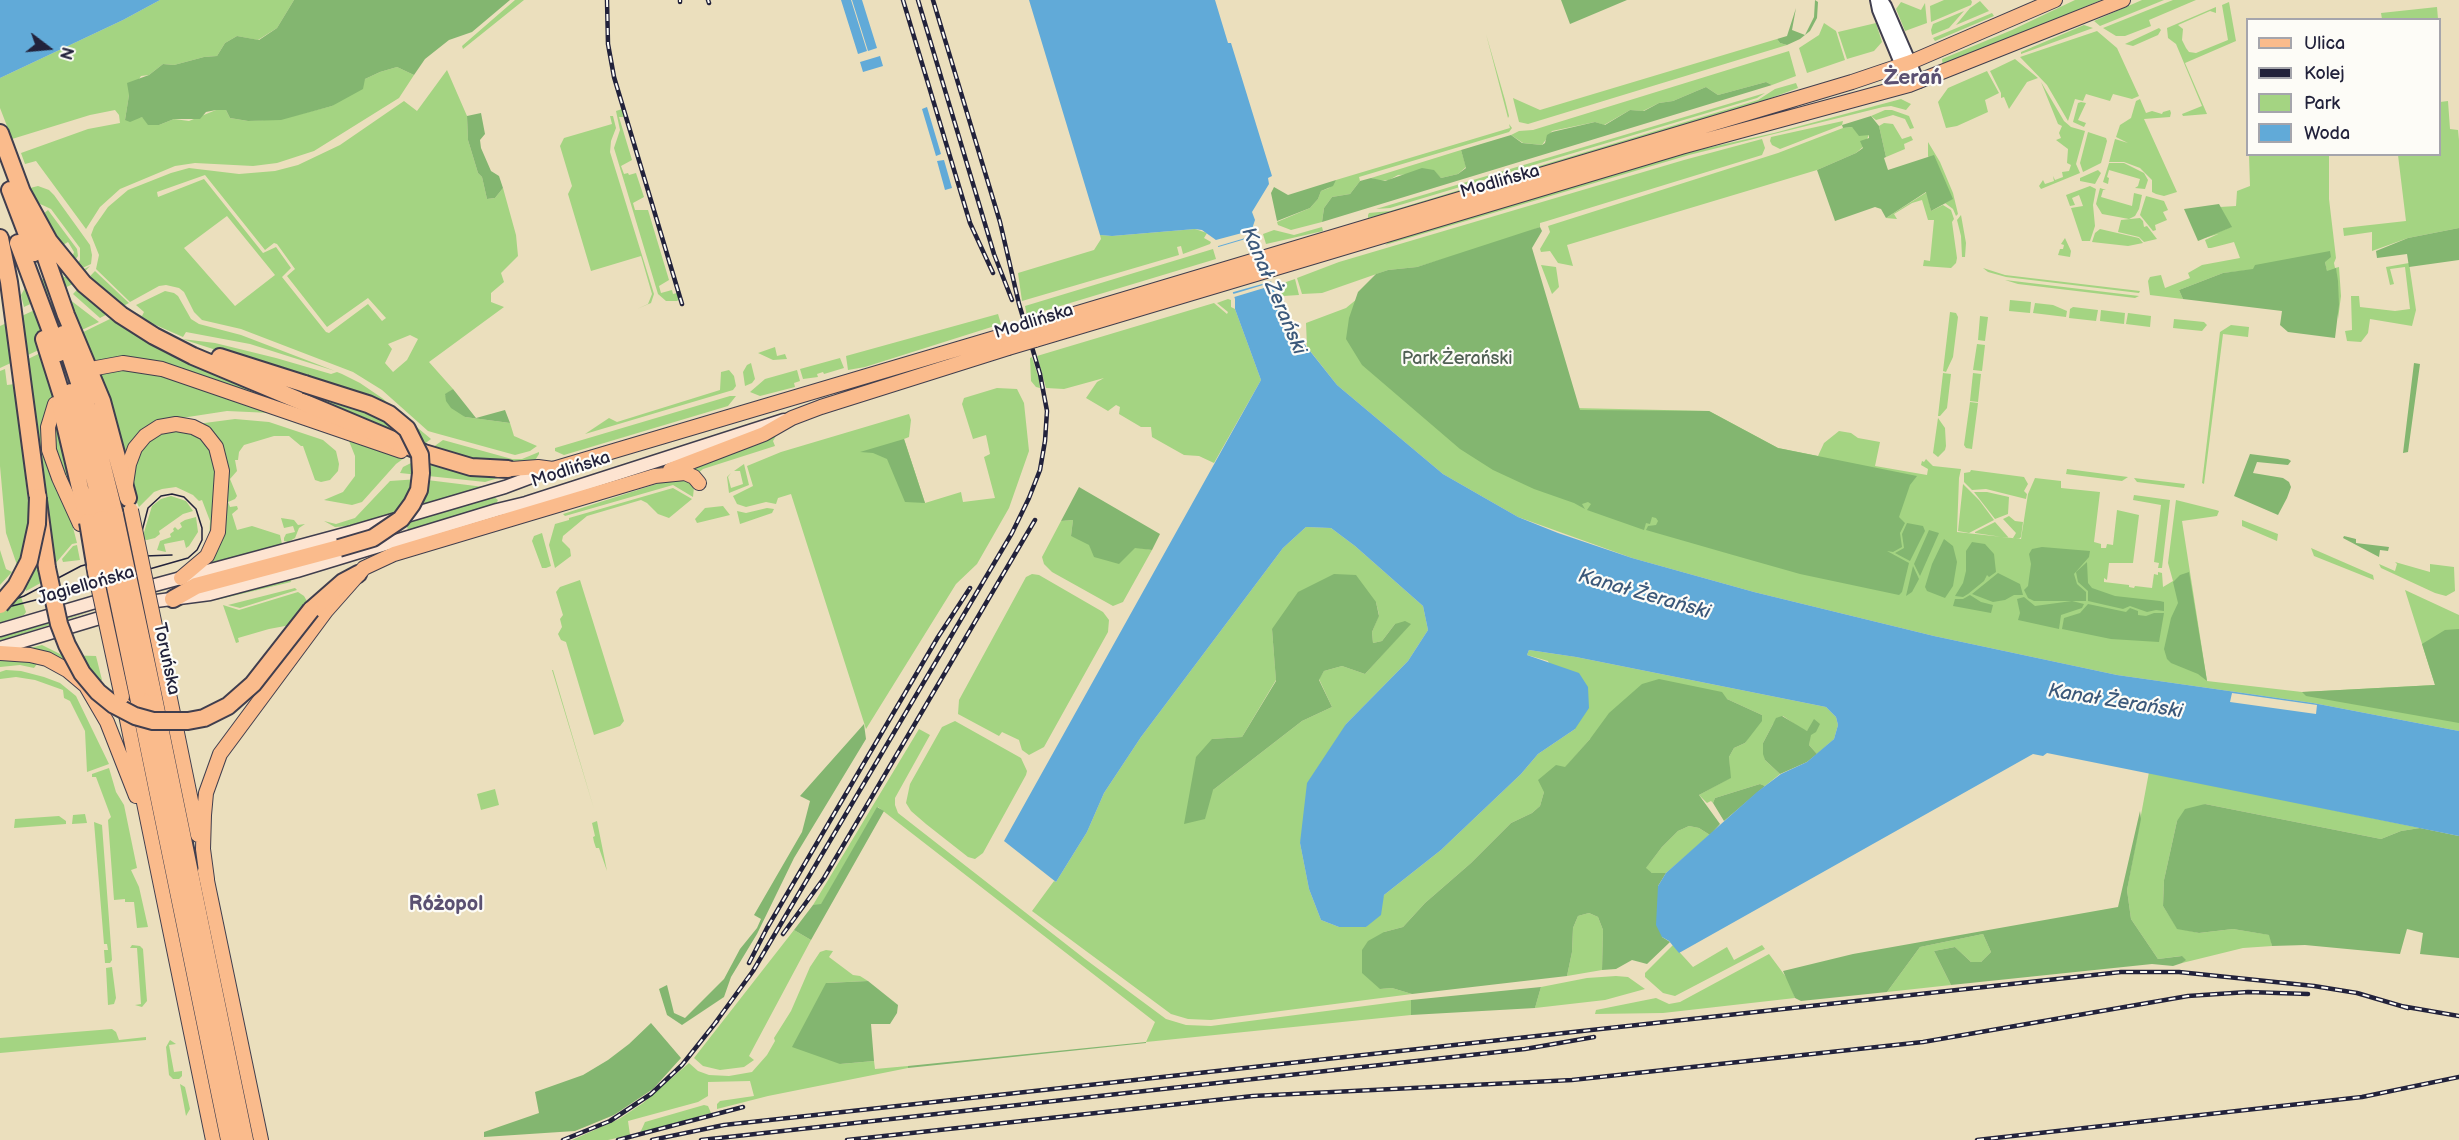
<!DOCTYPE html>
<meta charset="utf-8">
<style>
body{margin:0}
#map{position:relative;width:2459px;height:1140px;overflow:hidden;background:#ebdfbd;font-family:"Balsamiq Sans",sans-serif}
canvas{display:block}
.legend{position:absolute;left:2246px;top:18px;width:195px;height:138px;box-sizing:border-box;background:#fdfcf7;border:2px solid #a5a5ac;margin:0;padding:8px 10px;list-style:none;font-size:18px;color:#22223b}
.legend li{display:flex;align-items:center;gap:12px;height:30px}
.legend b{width:30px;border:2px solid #a5a5ac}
.north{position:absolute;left:18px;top:18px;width:60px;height:60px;-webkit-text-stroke:4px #fdfcf7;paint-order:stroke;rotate:106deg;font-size:16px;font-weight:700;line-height:24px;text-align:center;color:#22223b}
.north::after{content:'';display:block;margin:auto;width:21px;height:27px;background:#22223b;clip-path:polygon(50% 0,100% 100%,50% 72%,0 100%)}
</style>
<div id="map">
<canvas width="2459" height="1140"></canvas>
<ul class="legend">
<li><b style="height:8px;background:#fabb8c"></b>Ulica</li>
<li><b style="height:8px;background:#22223b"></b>Kolej</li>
<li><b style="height:16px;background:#a4d482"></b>Park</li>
<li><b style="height:16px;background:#61aad8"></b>Woda</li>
</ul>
<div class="north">N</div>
</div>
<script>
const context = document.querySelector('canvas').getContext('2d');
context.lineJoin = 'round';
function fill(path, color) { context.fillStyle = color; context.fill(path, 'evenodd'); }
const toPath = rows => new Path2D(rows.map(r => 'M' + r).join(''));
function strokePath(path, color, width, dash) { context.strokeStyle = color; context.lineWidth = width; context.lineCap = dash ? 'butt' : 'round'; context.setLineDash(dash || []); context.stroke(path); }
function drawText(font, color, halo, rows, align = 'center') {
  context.font = font + ' "Balsamiq Sans",sans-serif'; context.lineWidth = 4.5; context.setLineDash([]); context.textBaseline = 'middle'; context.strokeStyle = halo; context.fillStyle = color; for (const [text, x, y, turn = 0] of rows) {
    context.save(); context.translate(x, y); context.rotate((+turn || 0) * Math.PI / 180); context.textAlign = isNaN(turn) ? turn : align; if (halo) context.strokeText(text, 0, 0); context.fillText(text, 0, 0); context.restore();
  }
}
const green = toPath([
 [160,0,294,0,277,28,258,40,237,36,225,43,217,56,204,57,174,65,163,64,149,75,141,76,129,95,125,120,142,117,159,125,174,119,189,121,216,110,226,110,230,118,248,121,281,119,332,106,365,79,380,72,397,67,414,75,399,98,314,151,277,163,253,166,195,163,175,166,120,189,100,207,86,229,36,161,25,164,21,153,88,129,120,123,119,115,115,110,90,115,12,139,0,108,0,78,123,20],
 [515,0,524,0,463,49,462,46],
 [1944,0,1971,0,1972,2,1971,5,1931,22,1930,6],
 [2075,0,2101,0,1943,67,1942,59,2012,30],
 [2142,0,2164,0,2100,26,2094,21],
 [2173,0,2196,0,2149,20,2151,26,2125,36,2116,36,2103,28],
 [1980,1,1989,11,1956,25,1970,8],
 [1901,2,1921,10,1925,3,1927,23,1905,31,1896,9],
 [2229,2,2236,41,2185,63,2207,114,2183,116,2182,114,2202,106,2176,44,2168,38,2167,28,2216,7,2216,13,2210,11,2178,25,2183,29,2182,40,2186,48,2189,52,2196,53,2228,40,2222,5],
 [2437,7,2438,19,2382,19,2381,13],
 [1964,11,1949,28,1932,35,1931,30,1933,24],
 [1992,13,1994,16,1935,41,1933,38],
 [1824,23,1836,31,1845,60,1807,73,1799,48,1819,35],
 [1876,23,1882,42,1874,51,1847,59,1838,32],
 [2084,25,2093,28,2021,54,2021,52],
 [2159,28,2161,30,2158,35,2133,46,2125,44],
 [2097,31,2117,48,2139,96,2132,99,2113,94,2110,101,2086,94,2083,101,2075,99,2068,121,2047,85,2020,57],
 [1486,34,1505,100,1509,116,1508,118],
 [1777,39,1780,43,1787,45,1528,124,1519,122,1513,98,1540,110],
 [1789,51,1796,76,1772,85,1766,82,1718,95,1706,87,1673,101,1659,103,1643,111,1630,110,1604,125,1595,122,1552,131,1542,145,1523,143,1511,135,1519,131,1533,130],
 [2015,59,2038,78,2027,82,2009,109,2004,97,2001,98,2001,93,1990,71],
 [447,70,467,116,468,140,478,173,482,177,487,199,495,198,503,188,516,235,518,256,501,273,504,282,491,293,491,302,504,307,429,362,453,389,445,395,465,417,510,423,514,436,537,446,530,451,515,455,435,433,428,431,382,390,353,372,241,329,202,320,194,312,184,292,179,288,166,285,159,286,130,302,96,269,99,255,91,235,94,227,108,207,128,190,171,173,189,168,239,174,275,171,298,165,340,145,404,101,417,111],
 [205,175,265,250,274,243,277,244,295,269,287,276,327,327,368,298,386,318,382,321,368,304,329,333,326,332,282,277,291,268,276,247,263,253,204,179,158,197,157,192],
 [227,216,275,275,235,306,184,248],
 [410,335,418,339,407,360,393,372,385,363,392,349,388,344],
 [1987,71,1999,93,1985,100,1988,112,1957,126,1946,128,1938,102,1948,88],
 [2041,82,2064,121,2071,127,2085,131,2076,164,2080,173,2041,189,2039,186,2043,180,2045,184,2054,181,2053,176,2055,180,2063,177,2062,172,2069,171,2071,165,2067,163,2068,149,2056,140,2061,138,2059,133,2062,126,2058,124],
 [1796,83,1798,88,1741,109,1398,211,1368,218,1368,215,1369,213,1390,211,1758,100,1775,89],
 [1765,93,1757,98,1390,208,1376,209],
 [1901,99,1911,104,1906,110,1891,106,1883,107,1689,155,1385,245,1393,239,1689,152,1774,133],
 [2140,99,2146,113,2152,111,2162,114,2163,112,2170,110,2171,113,2170,117,2144,119,2177,192,2164,196,2156,194,2152,192,2152,180,2140,168,2124,162,2109,162,2115,139,2128,143,2116,137,2120,125,2131,118,2136,101],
 [2448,101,2450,129,2458,130,2459,140,2459,228,2408,238,2372,251,2372,232,2344,236,2343,228,2406,221,2398,155,2440,154,2440,102],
 [2081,102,2086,103,2078,120,2086,123,2084,127,2073,122,2078,103],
 [622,109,624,117,619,117,632,160,621,166,624,174,628,173,629,175,636,173,644,197,633,203,635,210,648,210,669,280,659,286,661,293,672,290,673,294,677,293,679,296,680,299,677,301,666,301,658,294,614,148,620,130,616,111],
 [1885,110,1892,110,1909,116,1914,128,1910,129,1905,119,1893,115,1876,120,1871,116],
 [610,116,613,116,616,128,611,141,610,152,654,294,651,303,637,309,648,304,652,294,641,256,591,271,568,194,572,186,560,146,564,138,612,124],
 [1843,121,1842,125,1780,149,1772,145,1770,141,1771,137],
 [1884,123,1893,124,1902,139,1911,136,1913,140,1904,144,1905,149,1886,157,1879,126],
 [1509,124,1512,128,1509,132,1359,177,1360,181,1350,194,1332,197,1324,208,1322,222,1291,230,1278,225,1277,222,1310,208,1318,199,1321,191,1329,188,1336,180,1510,128],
 [1852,127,1869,135,1863,147,1856,153,1817,170,1567,245,1573,266,1558,263,1550,251,1541,252,1540,249,1550,232,1548,226,1778,153,1843,128],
 [2088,132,2106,138,2107,141,2101,163,2083,172,2080,163],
 [1762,139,1765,148,1762,155,1547,221,1540,223,1540,227,1510,239,1574,408,1709,411,1778,448,1818,456,1824,443,1839,431,1851,433,1858,438,1880,442,1875,466,1927,475,1928,469,1921,465,1922,461,1924,462,1926,459,1933,466,1961,469,1959,478,1957,532,2021,539,2028,494,2035,478,2061,481,2061,488,2100,492,2094,542,2101,544,2101,548,2106,548,2107,544,2113,545,2117,510,2139,515,2133,563,2109,563,2107,580,2104,578,2104,582,2129,585,2129,587,2134,588,2135,586,2152,588,2154,574,2158,575,2158,572,2162,573,2163,587,2173,581,2168,563,2176,500,2216,510,2219,511,2217,516,2182,521,2207,681,2302,692,2435,685,2405,590,2459,615,2459,731,2313,703,2117,675,1934,636,1754,592,1632,558,1518,517,1443,474,1337,385,1307,347,1306,323,1346,308,1380,280,1500,242,1417,267,1388,270,1322,293,1302,294,1297,278,1339,262,1684,160],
 [1928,142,1940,162,1953,193,1958,214,1956,216,1953,209,1945,203,1952,199,1928,156],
 [1461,150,1466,167,1458,174,1441,178,1436,173,1398,175,1389,180,1380,181,1371,178],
 [2249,155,2329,155,2329,199,2336,258,2334,263,2335,268,2339,267,2341,296,2338,319,2336,269,2327,272,2325,262,2223,273,2179,290,2183,299,2150,295,2148,281,2150,277,2161,275,2165,288,2190,278,2188,273,2202,265,2240,258,2234,242,2211,248,2208,248,2205,240,2218,234,2204,238,2231,227,2220,207,2236,206,2237,191,2250,186],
 [2109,163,2124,163,2144,173,2148,180,2145,189,2135,188,2138,186,2140,179,2109,170,2107,177,2109,178,2108,184,2103,182],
 [2098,170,2101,173,2095,184,2080,181,2080,178],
 [38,186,49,190,54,195,90,245,92,255,91,264,68,275,64,274,63,271,74,266,80,260,80,248,51,209,38,203,35,200,30,188],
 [2090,186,2096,189,2093,205,2095,226,2090,241,2082,241,2071,208,2083,206,2079,195,2072,198,2075,205,2070,206,2066,195],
 [2100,188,2106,190,2103,190,2101,197,2132,206,2134,193,2142,195,2139,209,2135,216,2129,219,2102,214,2096,204],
 [1927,192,1931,211,1943,205,1951,210,1954,219,1952,222,1957,258,1956,263,1951,268,1923,266,1924,260,1930,261,1934,220,1928,220,1922,200,1912,203,1894,214,1897,219,1886,218],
 [2146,196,2164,201,2168,210,2163,212,2167,220,2155,225,2156,230,2153,231,2140,215],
 [48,210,77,249,78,256,73,263,59,262,73,255,74,252,68,242,63,245,42,215],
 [1961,215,1966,243,1965,257,1962,257,1961,236,1957,220],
 [2140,218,2143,221,2144,227,2147,226,2157,239,2144,242,2139,237,2118,232,2121,220],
 [1322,227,1323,231,1266,244,1263,234,1274,230,1294,235],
 [1195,229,1207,233,1204,238,1211,242,1210,244,1183,254,1181,246,1177,247,1179,255,1022,301,1018,273,1094,250,1101,239,1100,235,1112,236],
 [2100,229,2139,238,2143,243,2128,246,2092,242,2095,233],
 [2065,238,2071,251,2070,257,2058,255,2060,249,2063,249,2064,245,2061,244],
 [1213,249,1216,259,1027,316,1025,306],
 [2409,263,2416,310,2412,326,2370,319,2368,333,2361,342,2347,341,2345,331,2352,330,2351,296,2359,296,2360,307,2395,311,2410,309,2405,267,2390,269,2394,284,2390,285,2386,267],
 [1541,265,1556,267,1559,287,1552,294],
 [90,266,73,284,24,307,21,295,26,286,61,271,64,277,69,277],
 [1983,268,2005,275,2140,291,2139,293,2006,277,1988,272],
 [95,271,129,303,100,318,73,294],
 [1295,279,1299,295,1283,296,1274,286],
 [2005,280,2139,296,2135,298,2018,284],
 [165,291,174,293,178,296,191,319,199,324,241,335,335,371,250,344,186,332,183,337,151,323,134,312,142,316,144,312,136,305],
 [65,296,99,322,0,368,0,326],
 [1228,299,1231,300,1231,307,1235,309,1261,380,1214,463,1199,456,1184,455,1152,437,1151,427,1141,427,1119,414,1120,407,1116,405,1108,411,1086,398,1097,382,1104,378,1064,389,1046,388,1037,356,1214,303,1227,314,1228,312,1217,303],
 [2010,300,2031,302,2030,313,2009,311],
 [2035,303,2053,305,2067,311,2066,317,2033,313],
 [2073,307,2098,310,2096,321,2069,318,2070,309],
 [2101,310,2125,313,2124,324,2100,321],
 [1950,312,1956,313,1958,317,1953,357,1946,372,1943,371],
 [2128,313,2151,316,2150,327,2126,324],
 [998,314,1001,324,865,367,848,370,846,356],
 [1980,316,1988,317,1985,341,1978,340],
 [112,318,378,438,164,365,94,363,86,348,46,363,54,395,45,419,77,543,72,544,55,564,57,574,26,591,6,533,0,466,0,371,5,369,7,385,15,384,31,530,26,360],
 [2174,319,2204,322,2207,325,2202,331,2173,328],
 [2231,325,2249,327,2248,337,2223,334,2204,484,2202,483,2220,332],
 [182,339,215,343,276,358,331,374,337,372,342,374,360,383,382,398,431,439,423,445,223,364,306,379],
 [1977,344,1985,345,1982,371,1973,370],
 [775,347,777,356,785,354,787,359,773,360,758,353],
 [1032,357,1039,379,1040,388,1036,387,1031,381,1030,358],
 [840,358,844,368,824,374,823,372,817,374,818,377,803,379,800,369],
 [751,363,755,379,752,383,745,386,743,372,747,365],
 [104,369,146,369,271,413,227,411,175,419,126,461,99,372],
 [729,370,734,376,736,386,733,390,585,434,609,418,617,422,720,390,721,372],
 [797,370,800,381,794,383,795,387,760,396,750,392,765,379],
 [1943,373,1951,374,1947,408,1940,416,1938,416],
 [1973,373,1981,374,1978,402,1970,401],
 [997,388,1017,389,1024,403,1029,451,1009,508,977,564,956,584,866,729,791,494,778,498,776,504,766,502,746,507,737,504,733,496,753,486,747,466,781,452,909,414,911,420,909,437,904,439,925,503,961,492,963,502,995,498,984,457,990,454,986,435,973,439,962,404,964,398],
 [730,396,736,396,728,406,564,455,555,451,555,448],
 [1970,402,1978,403,1972,449,1966,448,1964,445],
 [57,411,82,516,58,467,52,435],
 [1938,418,1945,428,1946,446,1945,450,1938,457,1933,453],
 [235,419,269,422,323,440,336,451,339,464,338,471,330,480,321,482,315,480,303,446,301,446,289,436,274,436,244,445,239,452,238,460,235,460,237,471,230,479,237,496,235,499,228,502,230,507,237,506,238,509,232,514,237,530,252,526,280,535,282,544,281,546,204,566,227,469,197,424],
 [171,429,198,434,217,459,215,531,209,542,210,521,202,500,199,501,193,495,176,487,162,489,154,492,139,507,133,494,133,477,135,461,142,446,158,433],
 [347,436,407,456,396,464,362,502,352,505,324,500,343,492,355,476,355,456],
 [776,436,773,441,775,446,703,469,696,475,686,470],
 [443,440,512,459,522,459,539,452,539,454,534,462,500,465,429,450],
 [417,460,462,472,508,475,485,482,400,473,403,467],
 [744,464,749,485,729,493,727,477,731,473,728,477,731,488,743,484,740,471,734,471],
 [2067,469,2128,477,2122,481,2066,474],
 [1971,470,2024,477,2028,484,2024,491,2027,494,2026,499,1986,489,1972,490,1964,482,1964,473,1970,472],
 [678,477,685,478,694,487,693,497,673,485,565,516,563,514],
 [2134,478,2185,484,2184,488,2137,482],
 [419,479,484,487,348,526,335,527,324,521,336,524,355,518,390,481],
 [1963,484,1979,500,1994,520,1969,533,1958,531],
 [673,488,692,499,669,518,658,514,647,503,641,500,587,516,563,536,562,541,570,549,571,556,555,568,549,545,555,524,569,520,569,518],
 [1974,492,1987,492,2009,497,2008,514,1995,519],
 [2134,495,2170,500,2162,568,2158,568,2159,563,2154,562,2161,505,2133,500],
 [171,496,186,501,193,511,183,514,159,531,160,534,155,538,147,540,142,539,152,506,161,499],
 [494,497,498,500,496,504,408,530,406,523],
 [723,506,730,515,697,523,695,519,705,508],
 [767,508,774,509,772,513,740,524,737,511,746,513],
 [2009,516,2015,521,2023,522,2021,537,2019,539,2013,538,2016,533,2003,519],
 [196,517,198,532,189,546,186,548,184,540,164,544,166,552,157,550,160,541,171,537,170,534,174,531,173,529,175,527,178,530,182,527,180,523,185,520],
 [281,518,294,520,298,525,305,524,299,528,295,538,288,542,284,541,284,538,286,534,295,532,293,526,284,528],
 [1073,520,1071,536,1152,550,1123,602,1113,606,1052,572,1044,564,1042,557,1061,521],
 [2242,520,2278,534,2277,541,2242,526],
 [1995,522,2009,538,1975,533,1975,532],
 [1306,527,1331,528,1355,546,1423,606,1428,630,1408,661,1346,724,1300,843,1309,889,1321,920,1339,927,1366,927,1384,895,1441,850,1521,774,1538,754,1575,729,1548,661,1527,655,1529,650,1576,657,1826,707,1836,717,1838,725,1834,739,1817,754,1809,745,1811,728,1807,731,1803,730,1783,716,1773,724,1763,743,1765,760,1780,774,1765,786,1760,784,1715,798,1713,803,1711,801,1707,803,1709,805,1699,795,1730,778,1729,757,1734,748,1745,743,1762,715,1727,699,1590,739,1544,792,1540,806,1532,813,1511,823,1471,863,1425,903,1403,927,1384,932,1380,989,1392,988,1412,994,1211,1020,1188,1019,1171,1014,1032,911,1054,881,1056,882,1087,832,1104,793,1141,737,1283,548],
 [1376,602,1379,615,1372,632,1373,643,1382,641,1395,624,1410,624,1365,674,1342,666,1324,671,1319,679,1332,707,1302,721,1213,790,1212,739,1242,737,1276,680,1272,629],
 [542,533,551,566,546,568,542,568,532,541,534,536],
 [77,545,80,560,63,562,62,559,73,546],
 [2311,548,2373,575,2374,580,2314,556],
 [0,550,6,569,12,572,0,585],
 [2395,562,2430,572,2430,564,2454,567,2455,591,2446,596,2435,593,2381,568,2379,564,2395,571,2397,564],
 [1032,574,1039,575,1103,612,1109,620,1108,632,1044,747,1029,755,1022,750,1019,740,1002,732,999,736,958,714,959,700,1026,577],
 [290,579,291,582,216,600,218,598],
 [580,580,624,721,620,726,594,735,566,642,561,640,558,634,562,627,560,619,563,615,556,592,560,587],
 [295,588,297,590,240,608,228,605],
 [298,592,304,596,308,603,292,628,285,626,269,629,238,638,239,642,236,643,223,605,239,610],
 [0,594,20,594,26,612,24,615,0,623],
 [90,612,0,641,0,637],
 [42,645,62,655,96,656,102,680,100,681,101,685,26,649],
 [10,658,49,665,37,664,34,668,20,665,0,667,0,659],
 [6,670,21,671,44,677,60,683,76,696,109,764,87,772,85,731,70,701,64,698,63,690,35,680,16,677,0,679,0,672],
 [552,670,553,670,594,809],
 [955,721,1021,758,1027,771,1026,775,983,853,975,859,968,857,926,824,911,811,906,803,910,784,942,727],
 [919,729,930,735,895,798,895,805,898,813,1085,959,1166,1019,1186,1025,1211,1026,1411,1000,1411,1015,1146,1042,1155,1022,878,807,821,905,813,905],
 [109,768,116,792,124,805,137,868,131,870,139,887,148,927,137,928,134,902,125,902,125,899,114,900,108,820,111,817,96,777,92,777,92,774],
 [2149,772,2420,828,2401,831,2381,839,2205,804,2177,821,2164,880,2163,906,2177,928,2199,933,2233,929,2270,935,2272,946,2243,948,2182,963,2185,960,2181,956,2158,959,2131,919,2127,890],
 [495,789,499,805,481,810,477,794],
 [85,814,87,823,72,824,73,815],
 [59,816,66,821,66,824,14,828,15,819],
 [597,821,607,871,599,848,596,848,594,842,593,837,595,836,592,823],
 [94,822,102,825,112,960,110,963,105,963,104,950,108,950,107,944,104,944],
 [1689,826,1699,828,1710,835,1666,873,1652,873,1645,869,1662,847,1678,831],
 [1589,913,1598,917,1603,930,1602,970,1567,976,1572,952,1573,928,1578,916],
 [794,930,811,940,749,1056,754,1060,744,1067,720,1070,703,1066,694,1058],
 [1983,934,1991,952,1981,962,1971,962,1955,947,1934,951,1951,985,1887,992,1920,947],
 [132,945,140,946,143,949,147,1001,142,1007,135,1005,141,1004,137,948,130,948],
 [1673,945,1693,967,1727,947,1734,960,1762,945,1765,949,1675,996,1663,993,1645,977,1645,973],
 [826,950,833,951,829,957,853,975,860,976,868,981,826,983,840,1064,874,1061,875,1069,908,1066,908,1068,768,1096,717,1109,717,1104,720,1101,754,1096,750,1081,708,1082,708,1096,698,1102,628,1121,630,1135,608,1140,572,1140,619,1119,643,1103,689,1063,698,1071,709,1075,729,1076,752,1072,767,1055,775,1041,774,1038,791,1011,810,967,820,952],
 [1769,954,1789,981,1795,998,1663,1013,1595,1014,1596,1010,1656,998,1669,1004,1680,1002],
 [112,967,116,998,114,1004,108,1005,106,968],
 [1616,976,1628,977,1645,989,1605,1000,1535,1008,1541,987,1587,978],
 [112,1029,116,1032,119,1040,146,1037,146,1040,0,1053,0,1038],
 [170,1040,176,1044,169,1045,174,1072,182,1071,182,1076,179,1079,173,1079,169,1075,166,1047],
 [180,1084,185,1087,190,1109,186,1116],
 [704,1105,708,1106,711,1113,640,1133,645,1122]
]);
const forest = toPath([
 [294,0,510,0,472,32,449,40,425,59,414,75,397,67,380,72,365,79,363,89,332,106,281,120,248,121,230,118,226,110,216,110,206,112,200,119,174,119,159,125,148,125,142,117,130,122,125,120,129,95,127,83,149,75,163,64,174,65,204,57,217,56,225,43,237,36,259,40,277,28],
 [1561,0,1627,0,1570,24],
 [1815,0,1818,2,1817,18,1810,31,1800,39,1787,45,1780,43,1777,39,1787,36,1796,8,1792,30,1805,35,1814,17],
 [1766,82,1772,85,1322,222,1324,208,1332,197,1350,194,1360,181,1371,178,1385,181,1422,168,1434,170,1441,178,1458,174,1466,168,1461,150,1511,135,1522,143,1542,145,1545,143,1547,135,1552,132,1595,122,1605,125,1630,110,1644,111,1659,103,1673,101,1706,87,1718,95],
 [481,113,485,134,480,140,481,148,491,171,499,176,503,188,495,198,487,199,482,177,478,173,468,140,467,116],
 [1871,116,1879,126,1886,157,1884,158,1888,170,1934,155,1953,199,1931,211,1926,192,1886,218,1881,209,1875,207,1835,221,1817,170,1856,153,1863,148,1860,141,1869,138,1869,135,1859,136,1852,127,1843,128,1842,125],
 [1336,180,1333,186,1321,191,1318,199,1310,208,1277,221,1271,193,1274,187,1288,195],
 [2219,204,2232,227,2198,241,2184,209],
 [1540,227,1542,231,1532,248,1580,410,1709,411,1778,448,1917,476,1910,485,1899,517,1905,523,1900,533,1902,547,1893,552,1887,551,1909,563,1902,592,1899,595,1800,574,1733,555,1646,530,1648,526,1656,525,1658,521,1656,518,1652,517,1650,524,1646,523,1644,530,1587,510,1591,504,1588,502,1582,504,1585,509,1574,503,1534,489,1493,470,1460,449,1362,365,1346,339,1349,318,1358,292,1376,274,1388,270,1417,267],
 [2459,228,2459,260,2409,267,2407,254,2377,258,2376,251,2408,238],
 [2330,251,2331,257,2325,262,2327,271,2336,268,2338,281,2339,305,2335,338,2288,332,2280,325,2282,311,2183,299,2179,290,2223,273,2253,269,2255,265],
 [2414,363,2420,364,2408,452,2403,453],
 [453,389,476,418,505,410,510,423,465,417,451,408,446,401,445,394],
 [904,439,925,503,926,503,905,502,887,459,873,453,860,452],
 [2250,454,2288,459,2291,461,2288,465,2257,462,2253,473,2283,478,2289,482,2291,487,2287,498,2278,515,2234,496],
 [1079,487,1160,534,1152,550,1135,548,1119,564,1094,557,1089,545,1071,536,1073,520,1061,521],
 [1907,523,1923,526,1925,531,1910,561,1895,553,1904,548,1902,534],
 [1929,530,1939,533,1920,576,1914,564],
 [2344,536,2356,539,2356,543,2389,547,2388,551,2380,550,2379,557,2343,538],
 [1944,539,1953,546,1957,562,1953,586,1945,598,1927,591,1925,587,1932,564],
 [1972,542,1985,544,1994,554,1996,572,1989,577,1987,575,1984,581,1968,594,1963,597,1955,596,1963,583,1966,571,1966,551],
 [2042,547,2090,551,2089,557,2074,574,2077,584,2086,592,2086,601,2034,601,2028,598,2024,590,2028,586,2031,564,2029,554,2032,549],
 [2087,562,2088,583,2092,588,2115,596,2160,601,2164,602,2164,611,2156,610,2147,612,2130,606,2123,609,2088,601,2088,591,2078,582,2076,572],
 [1913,566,1919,579,1912,592,1906,596],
 [2189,572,2207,681,2198,674,2171,663,2167,659,2164,649,2171,618,2178,603,2173,582,2180,575],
 [1998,573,2020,584,2023,595,2014,595,2005,600,1993,602,1972,594],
 [1334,574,1356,575,1376,602,1379,616,1372,632,1373,643,1382,641,1395,624,1405,621,1411,624,1365,674,1342,666,1324,671,1319,680,1332,707,1302,721,1213,790,1205,819,1184,824,1196,757,1212,739,1242,737,1276,681,1272,629,1298,592],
 [1970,595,1981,602,1993,605,1991,613,1953,606,1955,599,1963,599],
 [2024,597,2035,606,2072,601,2084,604,2082,608,2061,615,2059,629,2018,620,2020,613,2017,599],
 [2088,604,2126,612,2130,608,2138,611,2138,615,2146,616,2154,613,2164,613,2159,642,2111,639,2062,629,2064,618,2080,613],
 [2459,629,2459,723,2306,696,2302,692,2435,685,2422,644,2445,630],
 [1659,679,1722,692,1727,699,1762,715,1762,721,1745,743,1734,748,1729,757,1731,778,1699,795,1720,824,1710,835,1699,828,1689,826,1678,831,1662,847,1646,868,1652,873,1666,873,1658,886,1662,937,1670,942,1647,964,1632,960,1616,969,1602,970,1603,930,1598,917,1589,913,1578,916,1573,928,1572,952,1567,976,1412,994,1392,988,1380,989,1362,973,1362,950,1368,941,1384,932,1403,927,1425,903,1471,863,1511,823,1532,813,1540,806,1544,792,1538,780,1556,765,1565,767,1590,739,1609,713,1642,684],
 [1782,716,1807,731,1814,719,1820,724,1816,732,1811,735,1809,745,1817,754,1807,762,1780,774,1765,760,1763,754,1763,743,1773,724,1776,718],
 [864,724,866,739,794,858,757,934,731,977,724,997,682,1025,667,1015,659,989,667,985,674,1013,685,1018,724,979,740,949,757,928,761,919,754,915,802,832,810,801,800,796],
 [1760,784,1765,786,1724,821,1713,803,1715,798],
 [2205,804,2381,839,2401,831,2420,828,2459,836,2459,958,2420,954,2423,933,2407,929,2400,954,2305,945,2272,946,2269,935,2233,929,2199,933,2177,929,2163,906,2164,880,2177,821,2185,809],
 [877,807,884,811,811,940,794,930,813,905,821,904],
 [2140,811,2141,819,2127,890,2131,919,2158,959,2182,956,2186,960,2182,963,2173,966,2152,964,1951,985,1934,951,1955,947,1971,962,1981,962,1991,952,1983,934,1920,947,1887,992,1801,1001,1795,998,1783,971,1853,954,2118,907],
 [868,981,898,1005,897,1013,890,1024,871,1024,874,1061,840,1064,792,1047,826,983],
 [1541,987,1535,1008,1411,1015,1411,1000],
 [651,1023,681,1058,653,1089,614,1115,575,1131,484,1137,484,1132,539,1113,535,1092,583,1075,608,1060,629,1044],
 [1146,1042,1146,1043,908,1068,908,1066]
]);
const water = toPath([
 [0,0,160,0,123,20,0,78],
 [841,0,851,0,867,51,858,54],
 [852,0,862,0,877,48,868,51],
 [1029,0,1215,0,1228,43,1231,43,1272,176,1268,178,1269,184,1252,212,1255,220,1253,226,1279,305,1298,336,1337,385,1443,474,1518,517,1558,533,1632,558,1754,592,1934,636,2117,675,2313,703,2459,731,2459,836,2047,753,2043,756,2033,754,1679,953,1669,941,1662,937,1656,925,1658,886,1666,873,1757,792,1781,774,1807,762,1834,739,1838,725,1836,717,1826,707,1576,657,1529,650,1527,655,1579,673,1588,687,1589,708,1575,729,1538,754,1521,774,1441,850,1384,895,1381,915,1366,927,1339,927,1321,920,1309,889,1300,843,1307,783,1346,724,1408,661,1428,630,1423,606,1355,546,1331,528,1306,527,1283,548,1141,737,1104,793,1087,832,1056,882,1004,841,1261,380,1235,309,1235,299,1216,240,1202,230,1195,229,1112,236,1100,235],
 [880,56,883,66,863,72,860,62],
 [927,107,941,154,936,156,922,109],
 [944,160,952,188,945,190,937,161]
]);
const pier = toPath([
 [1257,229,1259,234,1215,247,1212,241],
 [1259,235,1273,281,1230,293,1215,248],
 [1273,282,1274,285,1231,298,1230,295],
 [2232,693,2317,705,2316,714,2230,702]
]);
const tertiary = toPath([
 [1876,0,1878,10,1909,85],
 [1882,0,1886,6,1919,82]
]);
const secondary = toPath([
 [140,589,352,532,505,487,553,469],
 [0,630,109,598],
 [0,648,156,601,210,594,297,571,497,510,526,503,784,420]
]);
const primary = toPath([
 [1031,327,1852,82,1911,62,2055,0],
 [1035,340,1681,147,1909,85,2123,0],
 [96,368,123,363,162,369,401,451],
 [55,404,48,427,49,450,59,478,80,524],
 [498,470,538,467,553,469,1005,335],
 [670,470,764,434,792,418,821,407,1008,348],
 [126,484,129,464,135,448,145,436,159,427,176,424,193,427,205,433,216,447,222,471,218,532,207,556,181,578],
 [0,653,30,655,47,659,67,670,86,686,107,722,136,796],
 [167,684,198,835],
 [124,705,213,1140],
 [205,871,261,1140],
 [207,879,203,849,204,815,206,793,220,754,326,611,364,568,394,554,655,476,685,473,694,477,699,483]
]);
const motorway = toPath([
 [0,133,26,203],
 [10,190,34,253],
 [22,192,49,241,84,284,121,315,154,336,193,356,424,453,471,467,508,469],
 [38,235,66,315,102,401,128,498],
 [0,238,9,282,47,568],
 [18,243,59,353],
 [63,334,91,419,115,515],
 [44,339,67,412],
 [220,357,305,384],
 [71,392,96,485,101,519],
 [60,403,88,522],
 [173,599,196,586,339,548],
 [311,610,343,582,358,574],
 [152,688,245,1140],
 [137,692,229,1140]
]);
const tram = toPath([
 [118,562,145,556,172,555],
 [0,605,24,596,81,566,128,553,141,535,148,508,161,496,172,494,184,497,196,509,202,528,202,540,197,550,188,558,83,588,0,609]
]);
const rail = toPath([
 [607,0,608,44,614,77,682,304],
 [680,0,680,2],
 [708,0,709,3],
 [903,0,970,223,993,273],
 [918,0,994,254,1012,300],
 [783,934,824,878,1035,520],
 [749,963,767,928,938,637,970,588],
 [2401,1006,2459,1016],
 [713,1026,753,971,1012,533,1029,498,1040,470,1045,441,1047,411,1040,374,1019,304,1000,222,933,0],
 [563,1140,610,1121,651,1094,682,1065,717,1021],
 [618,1140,743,1107],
 [652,1140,724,1125,2121,972,2179,972,2314,986,2357,993,2408,1008],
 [701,1140,1525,1049,1594,1037],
 [847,1140,1253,1096,1572,1080,1923,1042,2188,996,2248,992,2308,994],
 [1977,1140,2362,1097,2459,1077]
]);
const primaryBridge = toPath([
 [1005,335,1031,327],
 [1008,348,1035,340],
 [131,510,167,684],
 [94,567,122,697]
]);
const motorwayBridge = toPath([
 [305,384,368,404,389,414,407,429,420,455,421,473,419,490,412,504,401,519,373,538,339,548],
 [115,515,152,688],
 [101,519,137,692],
 [88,522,97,576],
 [47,568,59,624,67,645,82,673,98,692,114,705,135,716,153,721,188,721,204,718,228,706,253,684,311,610],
 [0,605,16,586,29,561,37,524,38,497]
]);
const streetNames = [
 ["Modlińska",1500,182,-16],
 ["Modlińska",1034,322,-17],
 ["Modlińska",571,470,-18],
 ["Jagiellońska",86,586,-16],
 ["Toruńska",166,659,78]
];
const parkNames = [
 ["Park Żerański",1457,359]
];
const waterNames = [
 ["Kanał Żerański",1273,291,67],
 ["Kanał Żerański",1644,595,16],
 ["Kanał Żerański",2115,702,9]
];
const neighbourhoodNames = [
 ["Różopol",446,905]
];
const quarterNames = [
 ["Żerań",1913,79]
];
fill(green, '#a4d482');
fill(forest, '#83b670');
fill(water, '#61aad8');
fill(pier, '#ebdfbd');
strokePath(tertiary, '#403e4e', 14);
strokePath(secondary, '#403e4e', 15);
strokePath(primary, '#403e4e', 16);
strokePath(motorway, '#403e4e', 20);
strokePath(tertiary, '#fff', 10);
strokePath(secondary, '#fde4d1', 12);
strokePath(primary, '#fabb8c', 14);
strokePath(motorway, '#fabb8c', 16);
strokePath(tram, '#22223b', 1.5);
strokePath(rail, '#22223b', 4.5);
strokePath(rail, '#fdfcf7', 2, [7]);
strokePath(primaryBridge, '#403e4e', 16, []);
strokePath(motorwayBridge, '#403e4e', 20, []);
strokePath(primaryBridge, '#fabb8c', 14);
strokePath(motorwayBridge, '#fabb8c', 16);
drawText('18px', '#22223b', '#fdfcf7', streetNames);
drawText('18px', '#506054', '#fdfcf7', parkNames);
drawText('italic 20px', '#3b587a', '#fdfcf7', waterNames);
drawText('bold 20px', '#5b5172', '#fdfcf7', neighbourhoodNames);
drawText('bold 21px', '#5b5172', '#fdfcf7', quarterNames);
</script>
